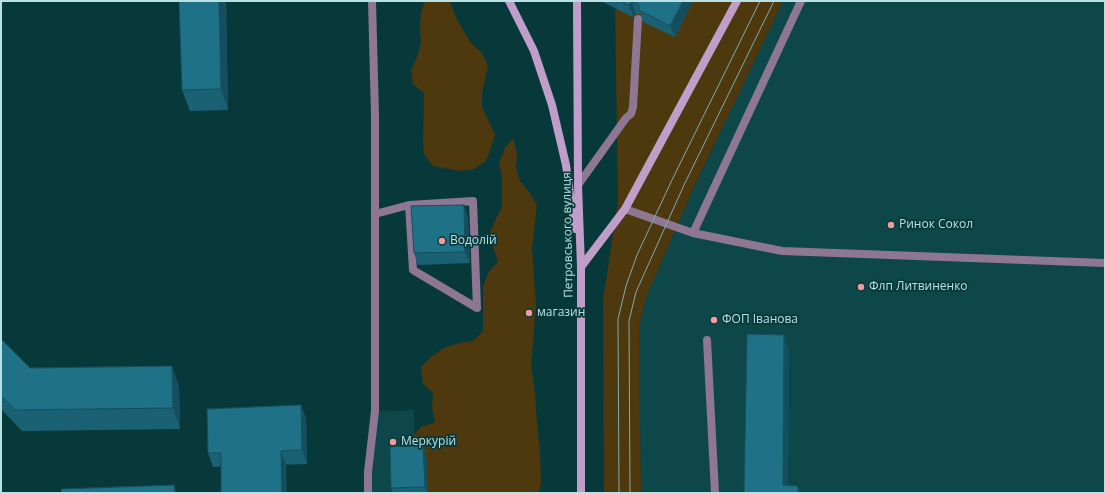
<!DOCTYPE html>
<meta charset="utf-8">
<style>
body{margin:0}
#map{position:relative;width:1106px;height:494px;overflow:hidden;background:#07393b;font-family:"Open Sans",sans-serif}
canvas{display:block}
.frame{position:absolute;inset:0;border:2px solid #b9e0e2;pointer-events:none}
</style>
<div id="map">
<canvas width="1106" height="494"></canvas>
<div class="frame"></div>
</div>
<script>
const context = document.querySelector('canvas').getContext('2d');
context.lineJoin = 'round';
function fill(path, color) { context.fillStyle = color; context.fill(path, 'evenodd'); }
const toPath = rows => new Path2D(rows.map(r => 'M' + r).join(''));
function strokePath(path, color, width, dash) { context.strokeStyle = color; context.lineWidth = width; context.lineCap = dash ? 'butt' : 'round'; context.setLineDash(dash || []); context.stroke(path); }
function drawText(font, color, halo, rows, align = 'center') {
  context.font = font + ' "Open Sans",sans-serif'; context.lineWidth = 3.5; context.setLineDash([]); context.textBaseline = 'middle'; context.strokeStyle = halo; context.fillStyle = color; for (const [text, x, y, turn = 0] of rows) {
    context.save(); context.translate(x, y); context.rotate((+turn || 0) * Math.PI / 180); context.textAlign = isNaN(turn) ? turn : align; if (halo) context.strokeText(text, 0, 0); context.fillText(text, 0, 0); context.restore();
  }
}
const built = toPath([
 [783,1,1105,1,1105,493,641,493,639,347,640,323,647,295,693,189],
 [414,410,416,493,368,493,375,411]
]);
const green = toPath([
 [425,1,450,1,456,18,471,43,482,53,488,66,482,93,482,107,495,134,491,148,486,161,474,169,460,171,433,166,424,154,423,139,424,93,413,84,411,71,417,57,421,42,420,28,421,13],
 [615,1,783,1,693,189,647,295,640,323,639,347,641,493,604,493,603,300,618,202],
 [513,138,517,153,516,168,520,181,529,192,537,205,532,248,536,306,531,366,535,394,537,423,540,452,541,483,539,493,423,493,413,453,411,438,421,427,435,422,432,408,433,393,423,384,421,367,432,356,444,348,459,343,473,341,483,331,483,287,488,273,498,262,489,234,502,206,502,177,499,163,505,148]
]);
const service = toPath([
 [578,185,626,118,631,114,633,107,638,19],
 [409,205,413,270,477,308],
 [625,209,693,233,801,1],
 [375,214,409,205,473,201,477,308],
 [693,233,782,251,1105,263],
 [707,340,715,493],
 [368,493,368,472,375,411,375,115,372,1]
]);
const secondary = toPath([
 [509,1,534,51,552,105,566,165,575,229],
 [577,1,578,185,581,267,581,493],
 [581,267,625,209,737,1]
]);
const tram = toPath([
 [619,493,618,319,626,286,637,255,671,182,760,1],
 [630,493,629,321,636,292,684,185,774,1]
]);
const wall = toPath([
 [179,1,226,1,228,110,190,111,182,90],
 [603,1,693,1,675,37,643,22,641,14,636,14,633,17,603,2],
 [464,205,468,217,470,263,418,265,414,253],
 [1,339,30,368,179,386,180,429,22,431,1,409],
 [301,405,306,419,307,464,213,467,208,453],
 [423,445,426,453,428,493,393,493,391,488]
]);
const shadedWall = toPath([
 [219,1,226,1,228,110,221,89],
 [683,1,693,1,675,37,670,26],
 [632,2,636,14,633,17,629,5],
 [464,205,468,217,470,263,465,252],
 [784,335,789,349,788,493,783,485],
 [172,366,179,386,180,429,173,408],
 [301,405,306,419,307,464,302,450],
 [423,445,426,453,428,493,427,493,425,487],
 [281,451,286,464,287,493,282,493],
 [174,485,176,490,176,493,175,493],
 [798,486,801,493,798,493]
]);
const building = toPath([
 [179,1,219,1,221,89,182,90,179,1],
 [620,1,683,1,670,26,639,10,639,5,636,3,632,2,629,5,620,1],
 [464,205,465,252,414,253,411,206,464,205],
 [747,334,784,335,783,485,798,486,798,493,744,493,747,334],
 [1,339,30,368,172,366,173,408,15,410,1,396,1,339],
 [301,405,302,450,281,451,282,493,221,493,221,453,208,453,207,409,301,405],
 [423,445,425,487,391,488,390,447,423,445],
 [174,485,175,493,61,493,61,489,174,485]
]);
const markers = [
 [891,225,4,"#f59b9b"],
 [442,241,4,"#f59b9b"],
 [861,287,4,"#f59b9b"],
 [529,313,4,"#f59b9b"],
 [714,320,4,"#f59b9b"],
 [393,442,4,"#f59b9b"]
];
const poiNames = [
 ["Ринок Сокол",899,225],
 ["Водолій",450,241],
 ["Флп Литвиненко",869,287],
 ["магазин",537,313],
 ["ФОП Іванова",722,320],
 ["Меркурій",401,442]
];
const streetNames = [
 ["Петровського вулиця",568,235,-91]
];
fill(built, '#0d4749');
fill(green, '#4e380e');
strokePath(service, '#8d7792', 8);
strokePath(secondary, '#c19ec9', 8);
strokePath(tram, '#81acae', 1);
fill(wall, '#1a6174');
fill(shadedWall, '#154f5e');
fill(building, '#1e7187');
strokePath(building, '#154f5e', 1);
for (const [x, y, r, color] of markers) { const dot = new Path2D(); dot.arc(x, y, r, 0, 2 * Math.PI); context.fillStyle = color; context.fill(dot); strokePath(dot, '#07393b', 1.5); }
drawText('12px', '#b9e0e2', '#07393b', poiNames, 'left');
drawText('12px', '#b9e0e2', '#07393b', streetNames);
</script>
